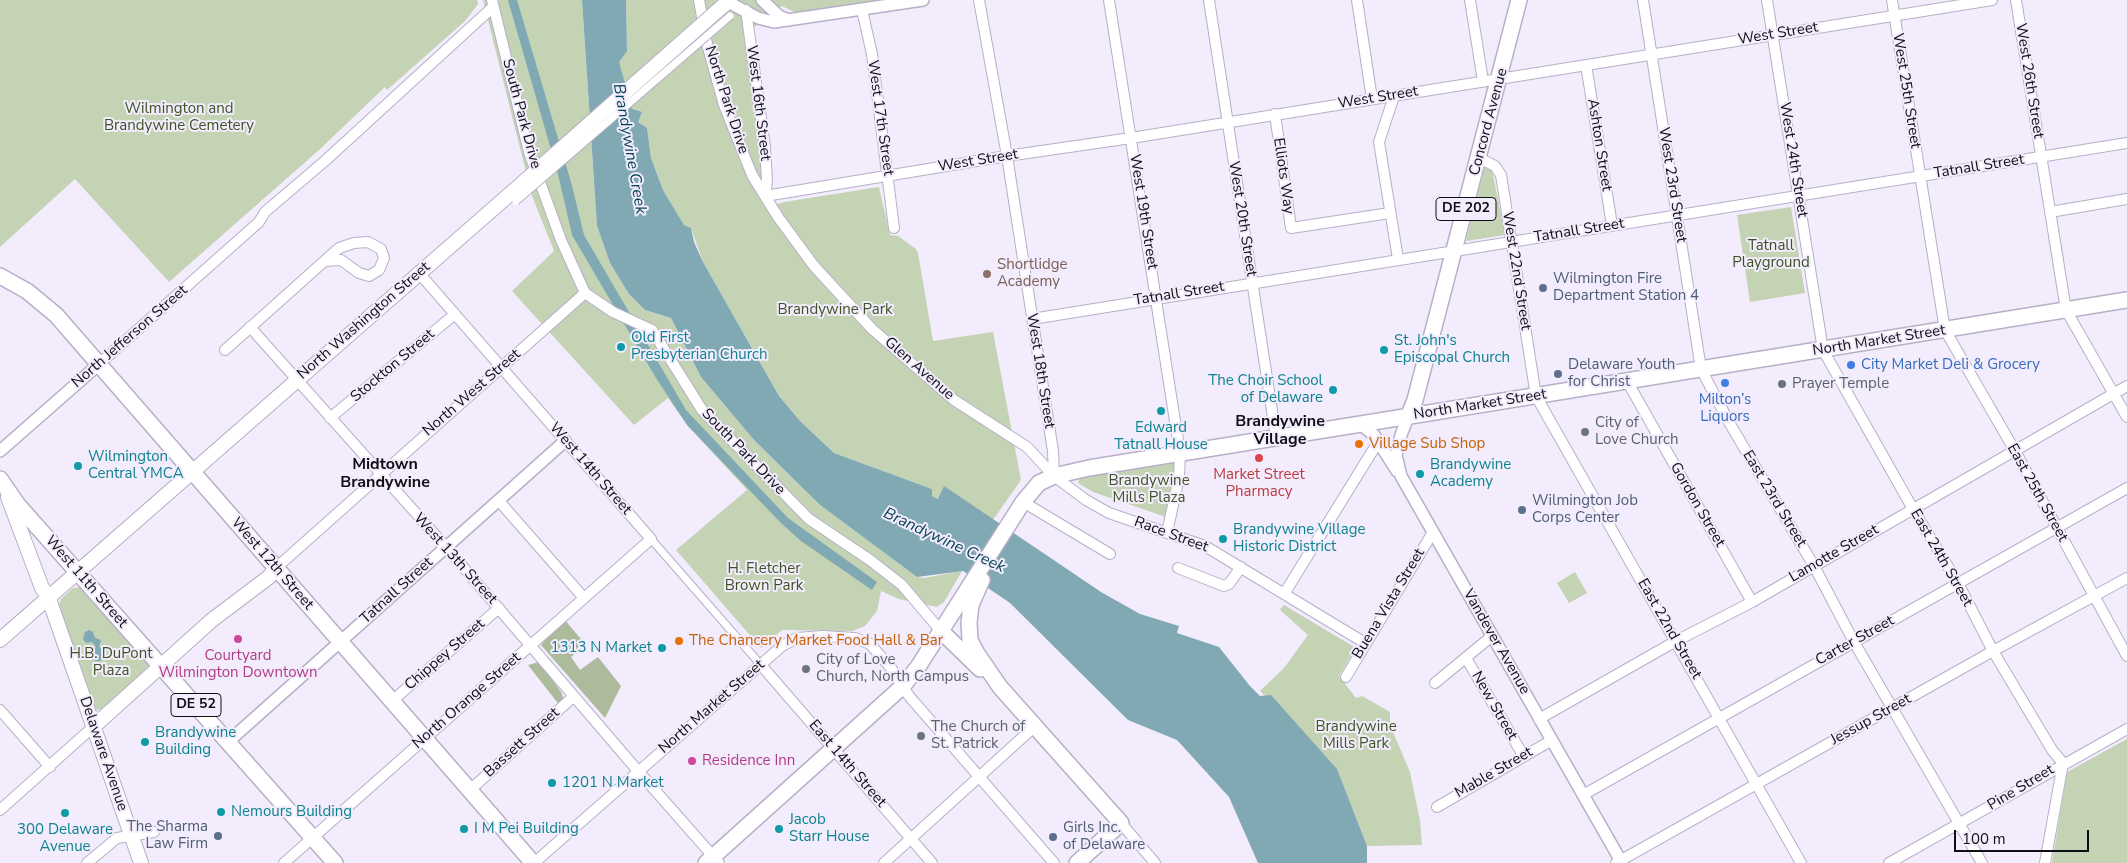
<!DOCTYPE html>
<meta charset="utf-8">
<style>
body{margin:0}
#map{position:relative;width:2127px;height:863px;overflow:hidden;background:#f2ecfc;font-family:"Nunito Sans",sans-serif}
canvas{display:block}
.scale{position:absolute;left:1954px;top:830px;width:135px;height:22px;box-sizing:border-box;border:2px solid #100d15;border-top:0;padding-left:6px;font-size:15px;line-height:18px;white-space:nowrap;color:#100d15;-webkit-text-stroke:4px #f2ecfc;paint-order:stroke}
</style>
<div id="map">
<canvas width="2127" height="863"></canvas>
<div class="scale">100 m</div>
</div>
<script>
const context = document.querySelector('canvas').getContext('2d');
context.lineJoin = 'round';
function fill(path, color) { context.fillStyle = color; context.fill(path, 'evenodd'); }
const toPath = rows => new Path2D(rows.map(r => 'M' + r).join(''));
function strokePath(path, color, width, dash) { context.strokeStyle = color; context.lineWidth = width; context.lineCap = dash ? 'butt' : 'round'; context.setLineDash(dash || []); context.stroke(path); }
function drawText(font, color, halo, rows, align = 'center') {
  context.font = font + ' "Nunito Sans",sans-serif'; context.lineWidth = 4; context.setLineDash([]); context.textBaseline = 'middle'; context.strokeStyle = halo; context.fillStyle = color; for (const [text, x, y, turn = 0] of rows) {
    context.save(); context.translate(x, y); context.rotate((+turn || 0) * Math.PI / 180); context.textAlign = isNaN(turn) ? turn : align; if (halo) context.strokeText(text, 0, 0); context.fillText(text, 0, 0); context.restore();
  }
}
const green = toPath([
 [0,0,477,0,478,4,465,21,387,90,385,87,319,150,169,282,75,179,0,247],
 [483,0,582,0,597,226,610,263,629,294,645,310,671,318,701,377,754,440,820,505,917,577,924,578,962,571,944,602,937,607,899,599,881,591,877,611,865,626,852,631,782,630,761,648,676,550,747,490,688,426,668,398,634,425,512,291,554,251,532,196],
 [626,0,886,0,796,13,782,6,744,35,758,120,762,180,753,187,765,208,784,202,879,187,890,235,898,236,916,249,918,253,933,341,993,332,1021,480,993,520,944,487,939,499,932,496,932,489,834,453,800,421,779,396,703,262,691,228,684,225,663,190,651,158,647,128,638,122,632,109,618,62,627,50],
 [1485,165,1492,169,1505,235,1466,241],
 [1791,207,1805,293,1750,302,1737,215],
 [1176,463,1166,517,1093,492,1078,483,1080,477],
 [1575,572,1587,593,1569,603,1557,583],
 [81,587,151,663,151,667,105,709,96,710,59,606,61,599,73,588],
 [1284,605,1356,648,1339,676,1356,698,1362,696,1390,712,1390,725,1410,772,1420,821,1422,845,1367,846,1339,775,1331,762,1260,691,1284,668,1308,635,1280,610],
 [2127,739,2127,863,2052,863,2067,772]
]);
const forest = toPath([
 [564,619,586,645,571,657,580,670,598,657,621,686,605,718,541,645],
 [539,662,561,692,564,700,562,703,557,702,528,665]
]);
const water = toPath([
 [508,0,517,0,571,182,584,235,686,410,788,518,877,582,872,590,801,541,781,523,687,425,656,378,572,235,558,174],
 [582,0,626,0,627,51,619,62,632,109,642,112,638,122,647,128,651,158,663,190,684,225,691,228,694,242,703,262,779,396,800,421,834,453,932,489,932,496,938,499,944,486,1101,592,1140,614,1179,626,1177,633,1219,647,1250,686,1260,696,1271,695,1337,769,1367,846,1367,863,1258,863,1229,797,1177,740,1128,720,1010,603,963,571,917,577,820,505,754,440,701,377,671,318,645,310,629,294,610,263,597,226],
 [89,630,93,632,95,638,101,640,99,647,104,651,105,656,100,661,95,661,92,656,92,651,96,647,92,642,86,643,83,639,85,632]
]);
const pedestrian = toPath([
 [651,539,761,665]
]);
const minor = toPath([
 [492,0,529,152,561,240,585,293,613,312,652,330,702,410,809,519,870,560,902,585,940,630],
 [699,0,707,44,724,105,752,175,778,217,814,266,872,329,954,400,1027,447,1054,476,1086,500,1109,513,1205,546,1365,643],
 [979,0,1007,156,1053,451,1054,476],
 [1109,0,1180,453,1179,477,1167,533],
 [1209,0,1276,437],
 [1357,0,1372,99],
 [1470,0,1483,81],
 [1643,0,1701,369,1730,424,1814,566,1854,642,1982,863],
 [1767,0,1823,350,1913,509,1958,583,1993,651,2052,750,2063,763,2045,863],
 [1892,0,1945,330,2015,451,2127,656],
 [2016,0,2066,310,2127,417],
 [746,10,765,147,767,181,765,196],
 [862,10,872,54,894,228],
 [1586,65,1612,225],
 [1394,96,1379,142,1398,259],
 [1275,114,1291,228,1390,213],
 [1479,158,1495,166,1501,175,1536,396,1801,863],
 [765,196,1007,156,1131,138,1992,0],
 [2050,212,2127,199],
 [1032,319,2127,143],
 [250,327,446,547,638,771,719,863],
 [225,350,339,248,354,243,368,242,381,249,384,258,379,270,369,276,359,273,341,260,326,261],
 [98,365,259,222,265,212,326,160,493,7],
 [1627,381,1752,602],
 [330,418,455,314],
 [499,501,584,598],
 [1023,502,1110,554],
 [276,568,585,293],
 [1178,568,1224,586,1229,584,1241,567],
 [1284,594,1378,442],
 [1466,658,1523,755],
 [761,665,932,863],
 [1346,677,1433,532],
 [1435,683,1492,636],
 [392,701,499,608],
 [0,710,50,767],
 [1539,719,1676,641,1752,602,2127,386],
 [470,790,573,697],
 [1583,795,2127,488],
 [1437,807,1552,740],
 [0,810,93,727],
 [1121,823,1155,863],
 [87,863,117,838,154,832],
 [284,863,651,539,419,273],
 [534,863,782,646,797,638,823,636,855,638,870,644,891,668,909,696,1054,863],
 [884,863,1034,727],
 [1616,863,1993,651,2127,578],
 [1889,863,2127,729]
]);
const tertiary = toPath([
 [762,0,779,16,789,20],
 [728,2,758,18,774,22,923,0],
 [1408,417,1401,435,1396,455,1401,476,1622,863],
 [1360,424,1374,435,1397,471],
 [0,451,98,365],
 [229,741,565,441]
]);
const secondary = toPath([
 [716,12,730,0],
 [8,497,42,588,48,596,141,863],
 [0,640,510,194],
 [93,727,212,620,269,577,276,568]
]);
const primary = toPath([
 [0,276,27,291,56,315,533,863],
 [1408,417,1415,400,1519,0],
 [0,479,18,505,335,863],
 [982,580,971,605,969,623,970,640,976,652,1000,687,1121,823,1077,863],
 [940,630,980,669],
 [706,863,903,686,918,667,1023,502,1039,483,1054,476,1089,468,2127,300]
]);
const pedestrianBridge = toPath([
 [516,201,730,16]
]);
const secondaryBridge = toPath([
 [510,194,716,12]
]);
const markers = [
 [987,274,5,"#8d6e63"],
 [1543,288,5,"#5c6f8a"],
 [621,347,5,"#0f9aa8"],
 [1384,350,5,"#0f9aa8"],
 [1851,365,5,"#3f7fe0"],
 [1558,374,5,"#5c6f8a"],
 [1725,383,5,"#3f7fe0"],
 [1782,384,5,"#6b7280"],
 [1333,390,5,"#0f9aa8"],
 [1161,411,5,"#0f9aa8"],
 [1585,432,5,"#6b7280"],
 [1359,444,5,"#e8710a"],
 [1259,458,5,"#e0444e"],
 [78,466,5,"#0f9aa8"],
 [1420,474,5,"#0f9aa8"],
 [1522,510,5,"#5c6f8a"],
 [1223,539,5,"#0f9aa8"],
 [238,639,5,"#d1479c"],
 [679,641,5,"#e8710a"],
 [662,648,5,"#0f9aa8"],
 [806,669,5,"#6b7280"],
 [921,736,5,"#6b7280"],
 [145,742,5,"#0f9aa8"],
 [692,761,5,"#d1479c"],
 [552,783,5,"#0f9aa8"],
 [221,812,5,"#0f9aa8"],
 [65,813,5,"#0f9aa8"],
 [464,829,5,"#0f9aa8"],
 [779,829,5,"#0f9aa8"],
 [218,836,5,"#5c6f8a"],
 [1053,837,5,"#5c6f8a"]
];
const shields = [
 [1466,209,60],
 [196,705,50]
];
const shieldNames = [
 ["DE 202",1466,209],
 ["DE 52",196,705]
];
const streetNames = [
 ["West Street",1778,34,-9],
 ["West 26th Street",2029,81,81],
 ["West 25th Street",1906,91,81],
 ["West Street",1378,98,-9],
 ["North Park Drive",726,100,72],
 ["West 16th Street",758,103,83],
 ["South Park Drive",521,114,75],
 ["West 17th Street",880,118,82],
 ["Concord Avenue",1489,122,-75],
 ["Ashton Street",1599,145,81],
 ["West 24th Street",1793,160,81],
 ["West Street",978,161,-9],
 ["Tatnall Street",1979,167,-9],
 ["Elliots Way",1283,176,82],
 ["West 23rd Street",1672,185,81],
 ["West 19th Street",1143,212,81],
 ["West 20th Street",1242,219,81],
 ["Tatnall Street",1579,231,-9],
 ["West 22nd Street",1516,271,81],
 ["Tatnall Street",1179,294,-9],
 ["North Washington Street",364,321,-41],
 ["North Jefferson Street",130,337,-41],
 ["North Market Street",1879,341,-9],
 ["Stockton Street",393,366,-40],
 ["Glen Avenue",919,369,41],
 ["West 18th Street",1040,371,81],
 ["North West Street",472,393,-41],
 ["North Market Street",1480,405,-9],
 ["South Park Drive",743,452,46],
 ["West 14th Street",590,469,49],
 ["East 25th Street",2037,493,61],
 ["East 23rd Street",1774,499,59],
 ["Gordon Street",1697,505,60],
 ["Race Street",1171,535,20],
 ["Lamotte Street",1834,554,-30],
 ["East 24th Street",1941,558,60],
 ["West 13th Street",455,559,48],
 ["West 12th Street",272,564,49],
 ["West 11th Street",86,582,49],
 ["Tatnall Street",397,591,-42],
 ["Buena Vista Street",1389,604,-59],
 ["East 22nd Street",1669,629,60],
 ["Carter Street",1855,641,-29],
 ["Vandever Avenue",1496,642,60],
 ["Chippey Street",445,655,-41],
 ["North Orange Street",467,701,-41],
 ["New Street",1494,706,60],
 ["North Market Street",712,707,-41],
 ["Jessup Street",1871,720,-29],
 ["Bassett Street",522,743,-42],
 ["Delaware Avenue",103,754,71],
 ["East 14th Street",847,764,49],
 ["Mable Street",1494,773,-30],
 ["Pine Street",2021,788,-31]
];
const parkNames = [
 ["Wilmington and",179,109],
 ["Brandywine Cemetery",179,126],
 ["Tatnall",1771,246],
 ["Playground",1771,263],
 ["Brandywine Park",835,310],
 ["Brandywine",1149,481],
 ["Mills Plaza",1149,498],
 ["H. Fletcher",764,569],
 ["Brown Park",764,586],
 ["H.B. DuPont",111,654],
 ["Plaza",111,671],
 ["Brandywine",1356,727],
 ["Mills Park",1356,744]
];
const educationNames = [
 ["Shortlidge",997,265],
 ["Academy",997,282]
];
const serviceNames = [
 ["Wilmington Fire",1553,279],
 ["Department Station 4",1553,296],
 ["Delaware Youth",1568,365],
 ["for Christ",1568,382],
 ["Wilmington Job",1532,501],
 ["Corps Center",1532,518],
 ["The Sharma",208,827,"right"],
 ["Law Firm",208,844,"right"],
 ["Girls Inc.",1063,828],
 ["of Delaware",1063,845]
];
const cultureNames = [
 ["Old First",631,338],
 ["Presbyterian Church",631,355],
 ["St. John's",1394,341],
 ["Episcopal Church",1394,358],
 ["The Choir School",1323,381,"right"],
 ["of Delaware",1323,398,"right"],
 ["Edward",1161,428,"center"],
 ["Tatnall House",1161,445,"center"],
 ["Wilmington",88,457],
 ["Central YMCA",88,474],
 ["Brandywine",1430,465],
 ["Academy",1430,482],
 ["Brandywine Village",1233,530],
 ["Historic District",1233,547],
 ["1313 N Market",652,648,"right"],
 ["Brandywine",155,733],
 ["Building",155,750],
 ["1201 N Market",562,783],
 ["Nemours Building",231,812],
 ["Jacob",789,820],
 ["Starr House",789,837],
 ["I M Pei Building",474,829],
 ["300 Delaware",65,830,"center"],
 ["Avenue",65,847,"center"]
];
const shopNames = [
 ["City Market Deli & Grocery",1861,365],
 ["Milton’s",1725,400,"center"],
 ["Liquors",1725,417,"center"]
];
const worshipNames = [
 ["Prayer Temple",1792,384],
 ["City of",1595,423],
 ["Love Church",1595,440],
 ["City of Love",816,660],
 ["Church, North Campus",816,677],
 ["The Church of",931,727],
 ["St. Patrick",931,744]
];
const foodNames = [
 ["Village Sub Shop",1369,444],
 ["The Chancery Market Food Hall & Bar",689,641]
];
const healthNames = [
 ["Market Street",1259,475],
 ["Pharmacy",1259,492]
];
const hotelNames = [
 ["Courtyard",238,656],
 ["Wilmington Downtown",238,673],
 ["Residence Inn",702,761,"left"]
];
const waterNames = [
 ["Brandywine Creek",629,149,80],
 ["Brandywine Creek",944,541,25]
];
const neighbourhoodNames = [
 ["Brandywine",1280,422],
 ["Village",1280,440],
 ["Midtown",385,465],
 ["Brandywine",385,483]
];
fill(green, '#c3d3b4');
fill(forest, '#abbb9c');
fill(water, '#80a9b4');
strokePath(pedestrian, '#b7afc8', 9);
strokePath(minor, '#b7afc8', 12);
strokePath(tertiary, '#b7afc8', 14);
strokePath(secondary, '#b7afc8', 16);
strokePath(primary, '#b7afc8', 18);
strokePath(pedestrian, '#fff', 7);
strokePath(minor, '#fff', 10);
strokePath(tertiary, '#fff', 11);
strokePath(secondary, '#fff', 14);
strokePath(primary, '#fff', 15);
strokePath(pedestrianBridge, '#b7afc8', 9, []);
strokePath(secondaryBridge, '#b7afc8', 16, []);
strokePath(pedestrianBridge, '#fff', 7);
strokePath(secondaryBridge, '#fff', 14);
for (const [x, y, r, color] of markers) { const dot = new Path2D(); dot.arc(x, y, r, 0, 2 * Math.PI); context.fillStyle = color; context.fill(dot); strokePath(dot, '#f2ecfc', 2); }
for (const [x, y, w] of shields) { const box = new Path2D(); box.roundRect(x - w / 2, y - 11.5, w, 23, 4); context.fillStyle = '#f2ecfc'; context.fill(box); strokePath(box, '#100d15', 1); }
drawText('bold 14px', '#100d15', null, shieldNames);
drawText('15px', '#100d15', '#f2ecfc', streetNames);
drawText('15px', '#3d5323', '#f2ecfc', parkNames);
drawText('15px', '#785e54', '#f2ecfc', educationNames, 'left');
drawText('15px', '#4e5e75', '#f2ecfc', serviceNames, 'left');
drawText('15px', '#0d838f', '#f2ecfc', cultureNames, 'left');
drawText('15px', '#366cbe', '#f2ecfc', shopNames, 'left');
drawText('15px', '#5b616d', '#f2ecfc', worshipNames, 'left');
drawText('15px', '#c56008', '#f2ecfc', foodNames, 'left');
drawText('15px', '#be3a42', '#f2ecfc', healthNames);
drawText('15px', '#b23c85', '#f2ecfc', hotelNames);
drawText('italic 16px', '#054452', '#f2ecfc', waterNames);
drawText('bold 16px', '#100d15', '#f2ecfc', neighbourhoodNames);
</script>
